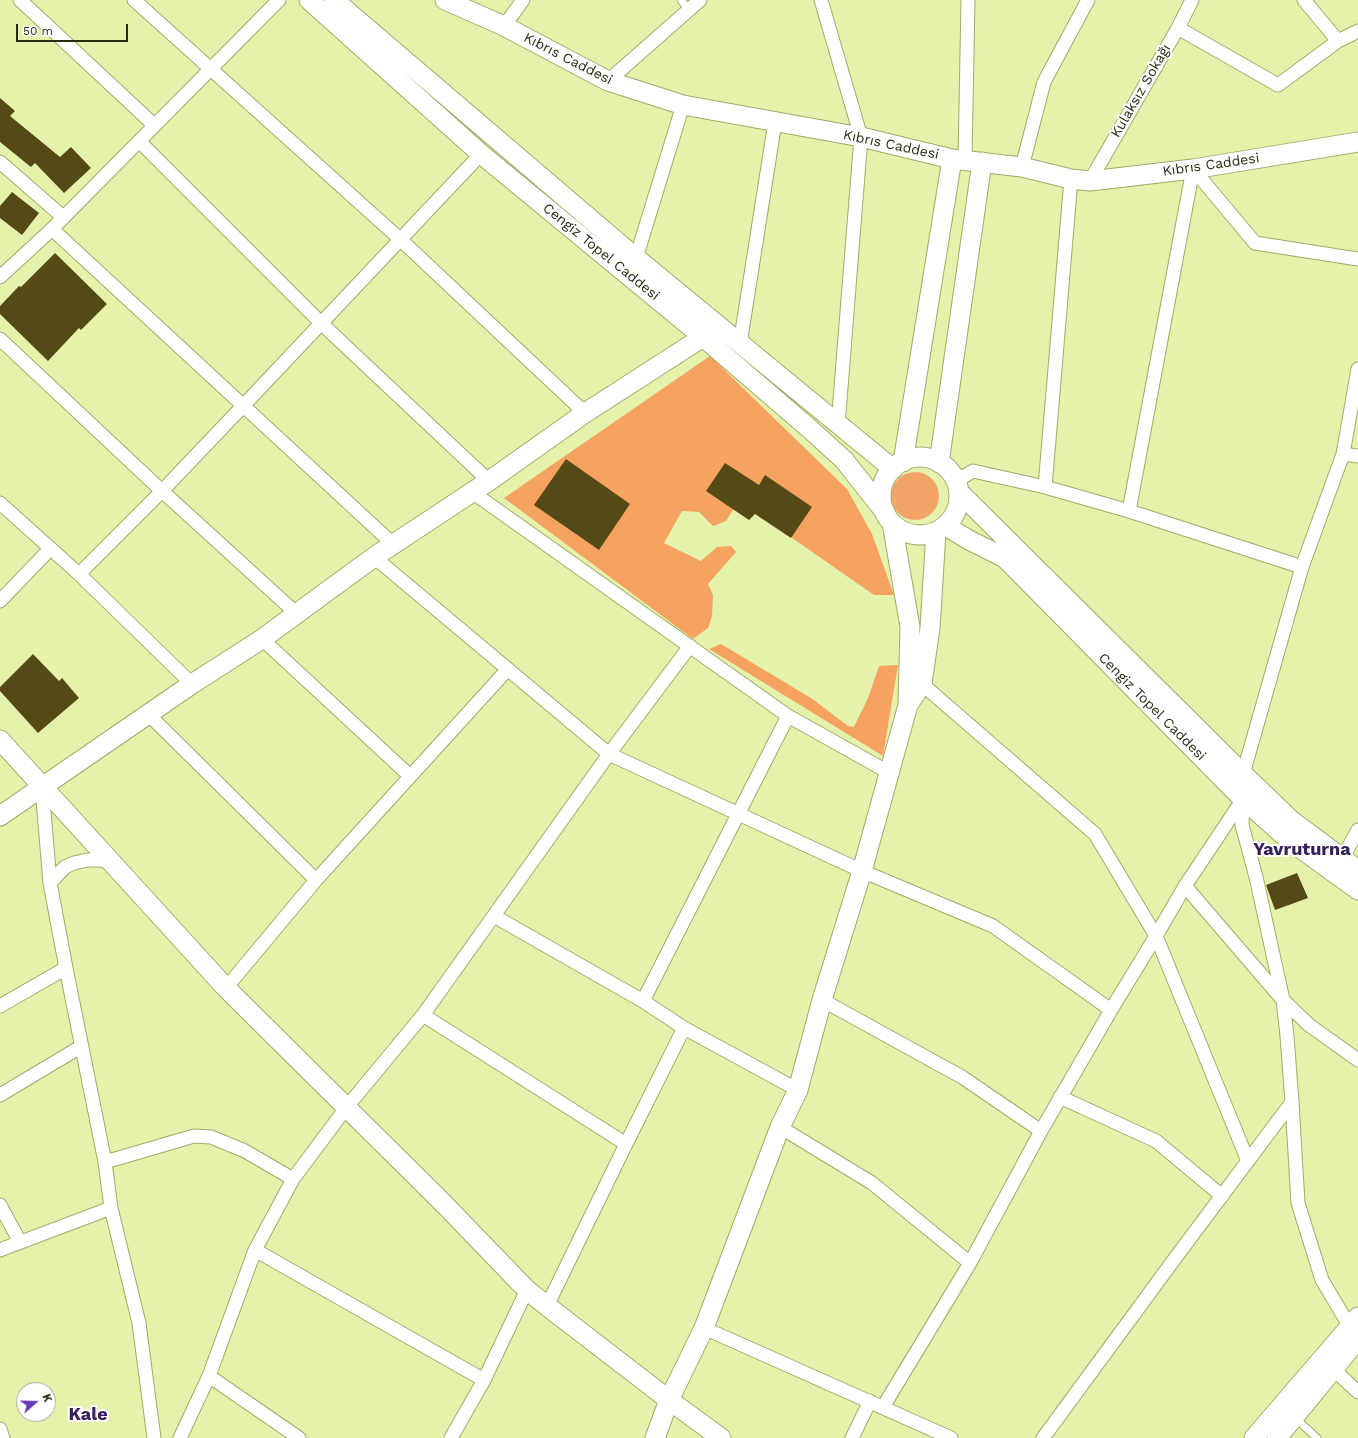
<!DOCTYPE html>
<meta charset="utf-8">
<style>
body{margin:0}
#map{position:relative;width:1358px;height:1438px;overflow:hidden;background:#e5f2ac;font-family:"Work Sans",sans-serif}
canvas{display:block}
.north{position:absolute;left:16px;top:1382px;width:40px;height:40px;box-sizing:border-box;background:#fff;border:1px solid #a9ab9f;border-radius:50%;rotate:70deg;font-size:11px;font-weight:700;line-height:16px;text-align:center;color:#272c10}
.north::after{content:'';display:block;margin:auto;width:14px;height:18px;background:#6839b0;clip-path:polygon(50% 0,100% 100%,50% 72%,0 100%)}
.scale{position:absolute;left:16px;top:24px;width:112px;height:18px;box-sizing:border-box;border:2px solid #272c10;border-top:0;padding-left:5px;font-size:12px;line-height:14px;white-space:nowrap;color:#272c10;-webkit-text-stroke:3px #fff;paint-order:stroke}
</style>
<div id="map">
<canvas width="1358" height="1438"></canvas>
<div class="north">K</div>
<div class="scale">50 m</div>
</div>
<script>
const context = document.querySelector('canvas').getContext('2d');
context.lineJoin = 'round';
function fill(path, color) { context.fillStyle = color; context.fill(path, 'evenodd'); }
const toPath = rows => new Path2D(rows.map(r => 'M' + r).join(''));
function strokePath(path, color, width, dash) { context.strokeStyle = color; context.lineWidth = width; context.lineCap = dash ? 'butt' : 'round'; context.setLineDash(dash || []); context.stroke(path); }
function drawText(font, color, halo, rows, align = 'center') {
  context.font = font + ' "Work Sans",sans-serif'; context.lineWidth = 4; context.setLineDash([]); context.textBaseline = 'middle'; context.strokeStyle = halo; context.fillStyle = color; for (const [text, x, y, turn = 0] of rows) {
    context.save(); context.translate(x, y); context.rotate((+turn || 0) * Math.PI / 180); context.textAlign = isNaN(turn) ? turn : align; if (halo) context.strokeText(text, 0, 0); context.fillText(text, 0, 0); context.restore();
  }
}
const green = toPath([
 '891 496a24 24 0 1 1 48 0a24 24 0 1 1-48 0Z'
]);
const forest = toPath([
 [710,356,847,489,872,534,894,595,874,595,739,501,726,521,713,526,699,512,682,511,664,543,701,561,717,547,731,546,736,552,708,584,713,595,712,616,708,628,693,639,504,498],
 [721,644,811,698,848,726,854,727,868,698,879,666,898,665,883,756,709,649]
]);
const building = toPath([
 [0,98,15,111,10,116,60,157,71,147,91,168,64,193,35,163,31,167,0,142],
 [12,192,39,213,22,235,0,218,0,206],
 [55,253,107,304,81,330,79,328,48,361,0,314,0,306,19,286,21,287],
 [566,459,630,504,599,550,534,505],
 [725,463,759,485,765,475,812,507,791,538,755,514,749,520,706,491],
 [33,654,59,681,62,678,79,698,38,733,0,691,0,687],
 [1297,873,1308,898,1275,910,1266,885]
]);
const lane = toPath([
 [681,0,689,10],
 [1294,1417,1317,1438]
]);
const street = toPath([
 [20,0,154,125],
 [134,0,401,240,585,413],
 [821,0,861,137,838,425],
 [1304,0,1338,41],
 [504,26,523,0],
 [1178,28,1278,85,1338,41,1358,31],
 [608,81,700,0],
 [139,141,322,324,489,481],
 [965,161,968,0],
 [0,162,63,217],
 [1022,167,1044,82,1088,0],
 [1193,169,1255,243,1358,259],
 [1090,181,1178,28,1192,0],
 [52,229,394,545],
 [636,258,683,105],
 [0,277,52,229,279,0],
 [0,339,162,491,297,614],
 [740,344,775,122],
 [1343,454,1358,456],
 [956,481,973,471,1045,487,1129,511,1302,567],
 [1045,487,1071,179],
 [472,492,788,716,890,773],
 [0,503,79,574,192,684],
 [1129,511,1193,169],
 [374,557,609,754,862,871,993,926,1111,1010],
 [79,574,162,491,243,406,481,154],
 [0,601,50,549],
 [262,639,410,776],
 [922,684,1095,834,1156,936,1248,1161],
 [148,714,316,880],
 [1243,774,1302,567,1343,454,1358,369],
 [42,788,50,883,66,968,105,1162,111,1208,139,1323,154,1438],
 [1243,799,1242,825,1256,877,1283,1000,1287,1036,1292,1102,1298,1203,1322,1280,1350,1327],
 [1342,859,1358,830],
 [50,883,65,867,74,863,87,860,101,860,112,863],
 [1185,886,1283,1000,1309,1025,1358,1060],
 [494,916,643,1001,684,1028,798,1090],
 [226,988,316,880,508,669],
 [822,1000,962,1077,1041,1131],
 [643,1001,788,716],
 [0,1006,66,968],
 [423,1015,626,1144],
 [0,1095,82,1046],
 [1060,1097,1156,1141,1222,1196],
 [780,1127,872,1183,970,1263],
 [105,1162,194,1136,211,1137,245,1151,293,1179],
 [0,1205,20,1242],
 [0,1250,111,1208],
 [255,1250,484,1380],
 [547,1306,626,1144,684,1028],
 [704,1328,951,1438],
 [1333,1369,1358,1392],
 [209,1376,299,1438],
 [883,1407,970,1263,1041,1131,1111,1010,1156,936,1185,886,1243,799],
 [0,1429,3,1438],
 [180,1438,209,1376,255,1250,293,1179,346,1108,423,1015,609,754,690,646],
 [451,1438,484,1380,527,1290],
 [852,1438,870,1401],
 [1043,1438,1176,1257,1292,1102]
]);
const secondary = toPath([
 [309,0,481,154,703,337,811,430,844,460,885,512],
 [334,0,636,258,893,469],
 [445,0,504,26,608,81,683,105,861,137,952,159,1022,167,1071,179,1090,181,1193,169,1358,142],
 '881 496a39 39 0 1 1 78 0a39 39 0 1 1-78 0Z',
 [903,462,952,159],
 [939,463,982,162],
 [959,492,1243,774,1292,821,1358,870],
 [946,526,969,540,1005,558,1243,799,1289,840,1358,890],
 [908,705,922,684,930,628,936,532],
 [0,740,226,988,443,1203,527,1290,547,1306,669,1400,721,1438],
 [0,816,192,684,262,639,374,557,489,481,585,413,703,337],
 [655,1438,669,1400,704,1328,780,1127,798,1090,822,1000,862,871,908,705,910,627,892,523],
 [1254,1438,1358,1317],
 [1277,1438,1358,1339]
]);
const streetNames = [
 ["Kıbrıs Caddesi",568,59,27],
 ["Kulaksız Sokağı",1141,91,-60],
 ["Kıbrıs Caddesi",891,145,12],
 ["Kıbrıs Caddesi",1211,165,-8],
 ["Cengiz Topel Caddesi",601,252,39],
 ["Cengiz Topel Caddesi",1152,707,45]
];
const districtNames = [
 ["Yavruturna",1302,850],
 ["Kale",88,1415]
];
fill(green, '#f3a469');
fill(forest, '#f6a261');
fill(building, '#554a15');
strokePath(lane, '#9fab68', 9);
strokePath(street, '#9fab68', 15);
strokePath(secondary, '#9fab68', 21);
strokePath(lane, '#fff', 7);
strokePath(street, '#fff', 13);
strokePath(secondary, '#fff', 19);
drawText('14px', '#272c10', '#fff', streetNames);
drawText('bold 18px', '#36215b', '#fff', districtNames);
</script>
